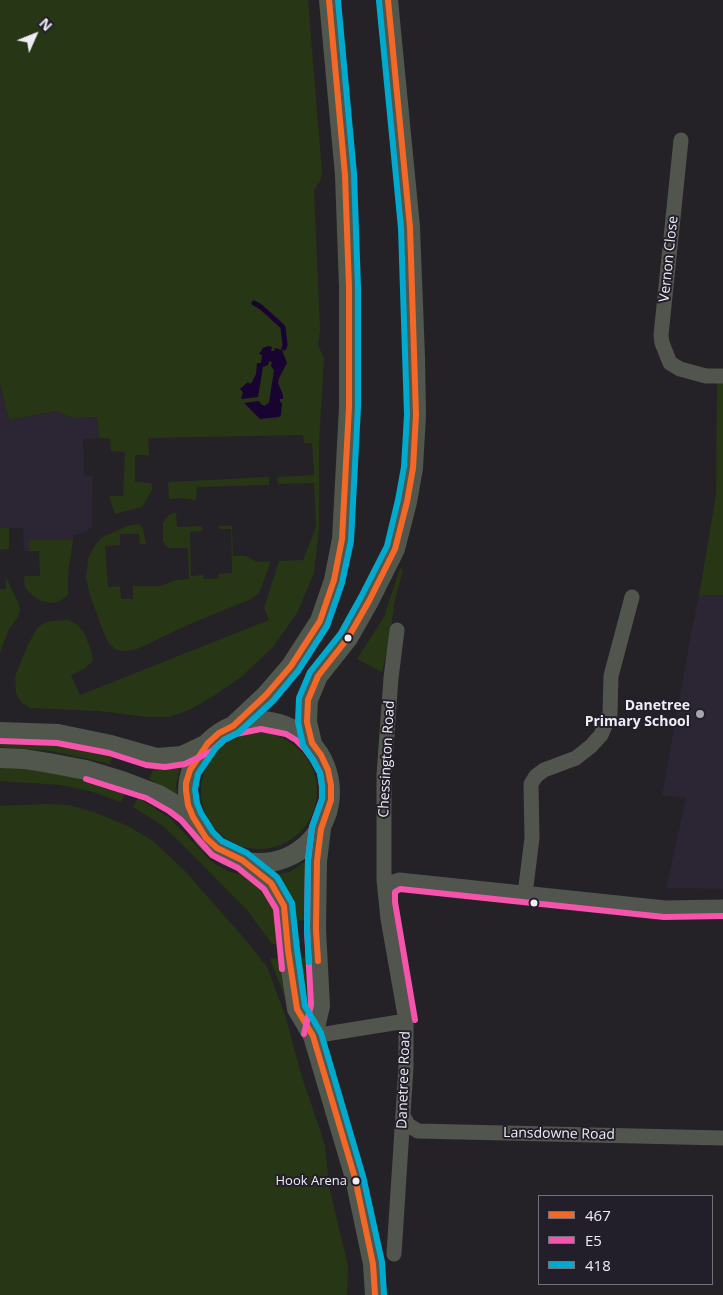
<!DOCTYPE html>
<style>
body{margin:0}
#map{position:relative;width:723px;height:1295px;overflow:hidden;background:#242227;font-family:"Open Sans",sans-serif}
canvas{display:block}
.legend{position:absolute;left:538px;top:1195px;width:175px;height:90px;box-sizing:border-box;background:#231f2a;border:1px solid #75717b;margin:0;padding:6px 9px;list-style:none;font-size:15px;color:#efedf4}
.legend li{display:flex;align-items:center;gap:10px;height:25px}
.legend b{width:25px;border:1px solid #75717b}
.north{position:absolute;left:10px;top:10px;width:50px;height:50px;-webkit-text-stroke:4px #231f2a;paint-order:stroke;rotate:46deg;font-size:14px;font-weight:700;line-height:20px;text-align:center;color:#efedf4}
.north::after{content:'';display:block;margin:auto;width:18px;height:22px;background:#efedf4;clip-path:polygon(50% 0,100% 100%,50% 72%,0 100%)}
</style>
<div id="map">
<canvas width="723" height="1295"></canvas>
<ul class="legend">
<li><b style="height:6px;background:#f36827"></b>467</li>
<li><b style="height:6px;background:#f653ac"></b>E5</li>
<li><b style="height:6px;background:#00a9ce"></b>418</li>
</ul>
<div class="north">N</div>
</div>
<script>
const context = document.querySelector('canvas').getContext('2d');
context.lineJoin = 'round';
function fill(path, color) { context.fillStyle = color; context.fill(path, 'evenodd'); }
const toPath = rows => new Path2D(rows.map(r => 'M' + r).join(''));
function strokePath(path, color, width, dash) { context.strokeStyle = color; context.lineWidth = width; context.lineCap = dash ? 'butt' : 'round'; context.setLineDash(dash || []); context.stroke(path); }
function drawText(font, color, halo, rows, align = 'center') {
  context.font = font + ' "Open Sans",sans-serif'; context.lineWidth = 4; context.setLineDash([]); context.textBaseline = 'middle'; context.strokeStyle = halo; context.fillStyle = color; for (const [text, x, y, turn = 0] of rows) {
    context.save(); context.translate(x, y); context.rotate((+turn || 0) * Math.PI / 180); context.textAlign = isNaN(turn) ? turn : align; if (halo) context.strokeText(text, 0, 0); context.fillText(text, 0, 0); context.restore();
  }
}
const built = toPath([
 [0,384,9,420,57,411,73,418,97,417,99,438,83,439,84,475,93,476,92,526,84,533,73,535,73,540,29,540,29,551,24,551,23,528,0,528],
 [723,595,723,889,666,888,686,798,662,795,691,634,699,596]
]);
const green = toPath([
 [0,0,308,0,322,172,321,179,314,190,320,329,318,345,324,358,319,443,319,529,314,573,297,613,273,647,240,678,212,697,187,711,168,717,148,717,99,711,30,708,22,703,16,694,15,676,27,647,37,628,44,623,51,621,68,620,78,625,85,635,91,650,93,660,91,663,84,669,71,675,80,695,269,620,264,608,279,561,303,560,316,527,314,483,278,484,277,477,314,475,312,443,304,443,303,435,148,438,149,455,135,455,135,482,151,483,153,488,142,507,115,514,109,496,123,496,125,452,111,451,110,439,99,438,97,417,73,418,56,411,9,420,0,384],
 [717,380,723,380,723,595,699,596,716,495],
 [269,477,269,485,197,487,196,500,181,498,169,499,168,482],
 [173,513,176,513,177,527,202,526,202,531,190,532,191,576,203,575,204,579,219,578,219,574,232,573,231,529,219,529,219,526,232,526,233,556,246,556,257,562,270,561,268,570,259,593,251,599,190,624,137,649,127,651,117,650,110,645,105,636,90,595,86,578,88,559,93,548,101,538,127,526,139,524,143,528,146,544,140,544,139,534,120,534,120,545,105,546,108,587,120,586,121,599,133,599,133,586,160,586,176,580,189,579,188,548,168,548,163,541,163,523,168,516],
 [0,528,9,528,9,549,0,550],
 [29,540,73,540,68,574,68,595,60,601,53,603,42,601,33,596,25,587,24,576,40,576,39,551,29,551],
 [400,568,403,570,395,600,389,641,382,672,357,659,384,617],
 [6,577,18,602,20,609,18,617,9,629,0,653,0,589,6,589],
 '201 791a58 58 0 1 1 116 0a58 58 0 1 1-116 0Z',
 [43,741,113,755,110,764,51,751,0,747,0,742],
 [0,765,57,771,126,792,121,802,90,791,61,785,0,781],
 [154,767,180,767,176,785,177,795,149,779],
 [138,798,169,817,211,861,227,871,240,874,252,878,264,888,274,905,279,944,272,944,247,910,179,841,163,826,133,807],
 [46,804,69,805,94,812,128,826,153,841,184,870,249,944,267,967,285,1015,301,1074,325,1145,329,1186,348,1266,347,1295,0,1295,0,806],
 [307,861,308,920,296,921,290,894,279,874,289,872],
 [280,957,291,1013,270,959],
 [297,958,309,958,310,1006,308,1010,305,1007]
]);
const water = toPath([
 [268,346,272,347,271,351,274,351,275,348,282,350,287,363,279,378,278,383,283,395,283,399,280,399,280,402,282,403,281,415,279,417,260,419,244,403,259,401,261,404,264,406,269,403,274,370,271,366,272,362,269,361,268,365,263,367,258,397,241,399,243,392,240,389,248,382,250,384,252,382,256,374,257,363,261,363,262,355,259,354,263,348]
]);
const stream = toPath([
 [254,303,261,307,283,327,285,345,284,348]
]);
const street = toPath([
 [681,140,661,335,662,343,670,363,680,369,706,376,723,376],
 [386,889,391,883,399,880,665,908,723,907],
 [525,894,532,838,531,784,536,776,544,770,576,758,591,746,601,735,610,714,611,676,632,597],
 [313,1036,406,1021],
 [403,1115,408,1125,418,1131,723,1138],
 [394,1254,406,1067,406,1021,388,919,384,880,384,775,391,678,397,630]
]);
const secondary = toPath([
 '188 792a71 71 0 1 1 142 0a71 71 0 1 1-142 0Z',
 [233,726,266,695,291,666,320,621,334,580,342,539,349,407,349,287,345,175,329,0],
 [0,732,58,734,111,745,157,758,182,756,207,744],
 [312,743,307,722,308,700,318,676,348,638,369,601,395,549,407,502,413,468,416,415,415,357,410,227,388,0],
 [0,758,24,759,49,763,86,770,122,781,159,795,179,807,192,821],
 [242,860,271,883,284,906,288,950,297,1009,313,1036,355,1178,373,1264,375,1295],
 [313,1036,320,1006,316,929,317,861,321,829]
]);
const bus1 = toPath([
 [329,0,345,175,349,287,349,407,342,539,334,580,320,621,291,666,266,695,233,726,219,733,208,743,190,770,186,783,186,790,188,805,193,817,206,838,217,848,242,860,271,883,284,906,288,950,297,1009,313,1036,355,1178,373,1264,375,1295],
 [318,961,316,929,317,861,321,829,331,800,331,785,328,770,321,755,312,743,307,722,308,700,318,676,348,638,369,601,395,549,407,502,413,468,416,415,410,227,388,0]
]);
const bus2 = toPath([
 [0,741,57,743,109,753,146,765,165,767,185,764,212,751,224,740,236,734,261,729,286,734,296,740,305,749,313,760,320,773,322,786,322,799,312,827,308,860,307,929,311,1005,304,1034],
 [86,779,146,798,169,811,181,820,212,855,238,868,264,889,276,909,282,969],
 [415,1020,395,902,395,892,400,889,664,917,723,916]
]);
const bus3 = toPath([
 [338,0,354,174,358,287,358,407,351,541,342,583,327,626,298,671,273,701,238,733,224,740,215,749,198,774,195,789,197,803,201,813,213,832,222,841,247,853,277,877,292,903,297,949,305,1006,321,1033,363,1176,382,1262,384,1294],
 [309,962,307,929,308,860,312,827,322,799,322,786,320,773,313,760,303,745,298,722,299,698,310,672,341,633,361,597,387,546,398,500,404,467,407,415,401,228,379,1]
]);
const markers = [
 [348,638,4.5,"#efedf4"],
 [700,714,5,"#a8a6ac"],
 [534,903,4.5,"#efedf4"],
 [356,1181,4.5,"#efedf4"]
];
const busNames = [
 ["Hook Arena",347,1181]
];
const streetNames = [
 ["Vernon Close",669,259,-84],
 ["Chessington Road",387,759,-87],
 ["Danetree Road",404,1080,-88],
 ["Lansdowne Road",559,1134,1]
];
const poiNames = [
 ["Danetree",690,706],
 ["Primary School",690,722]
];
fill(built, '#2b2534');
fill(green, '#273614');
fill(water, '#180331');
strokePath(stream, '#180331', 5);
strokePath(street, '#51554d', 15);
strokePath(secondary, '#51574c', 20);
strokePath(bus1, '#f36827', 6);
strokePath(bus2, '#f653ac', 6);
strokePath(bus3, '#00a9ce', 6);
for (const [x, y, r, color] of markers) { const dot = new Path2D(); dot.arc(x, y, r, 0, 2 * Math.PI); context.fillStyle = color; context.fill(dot); strokePath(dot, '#231f2a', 2); }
drawText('13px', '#efedf4', '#231f2a', busNames, 'right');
drawText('14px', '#efedf4', '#231f2a', streetNames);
drawText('bold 14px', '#efedf4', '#231f2a', poiNames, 'right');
</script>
